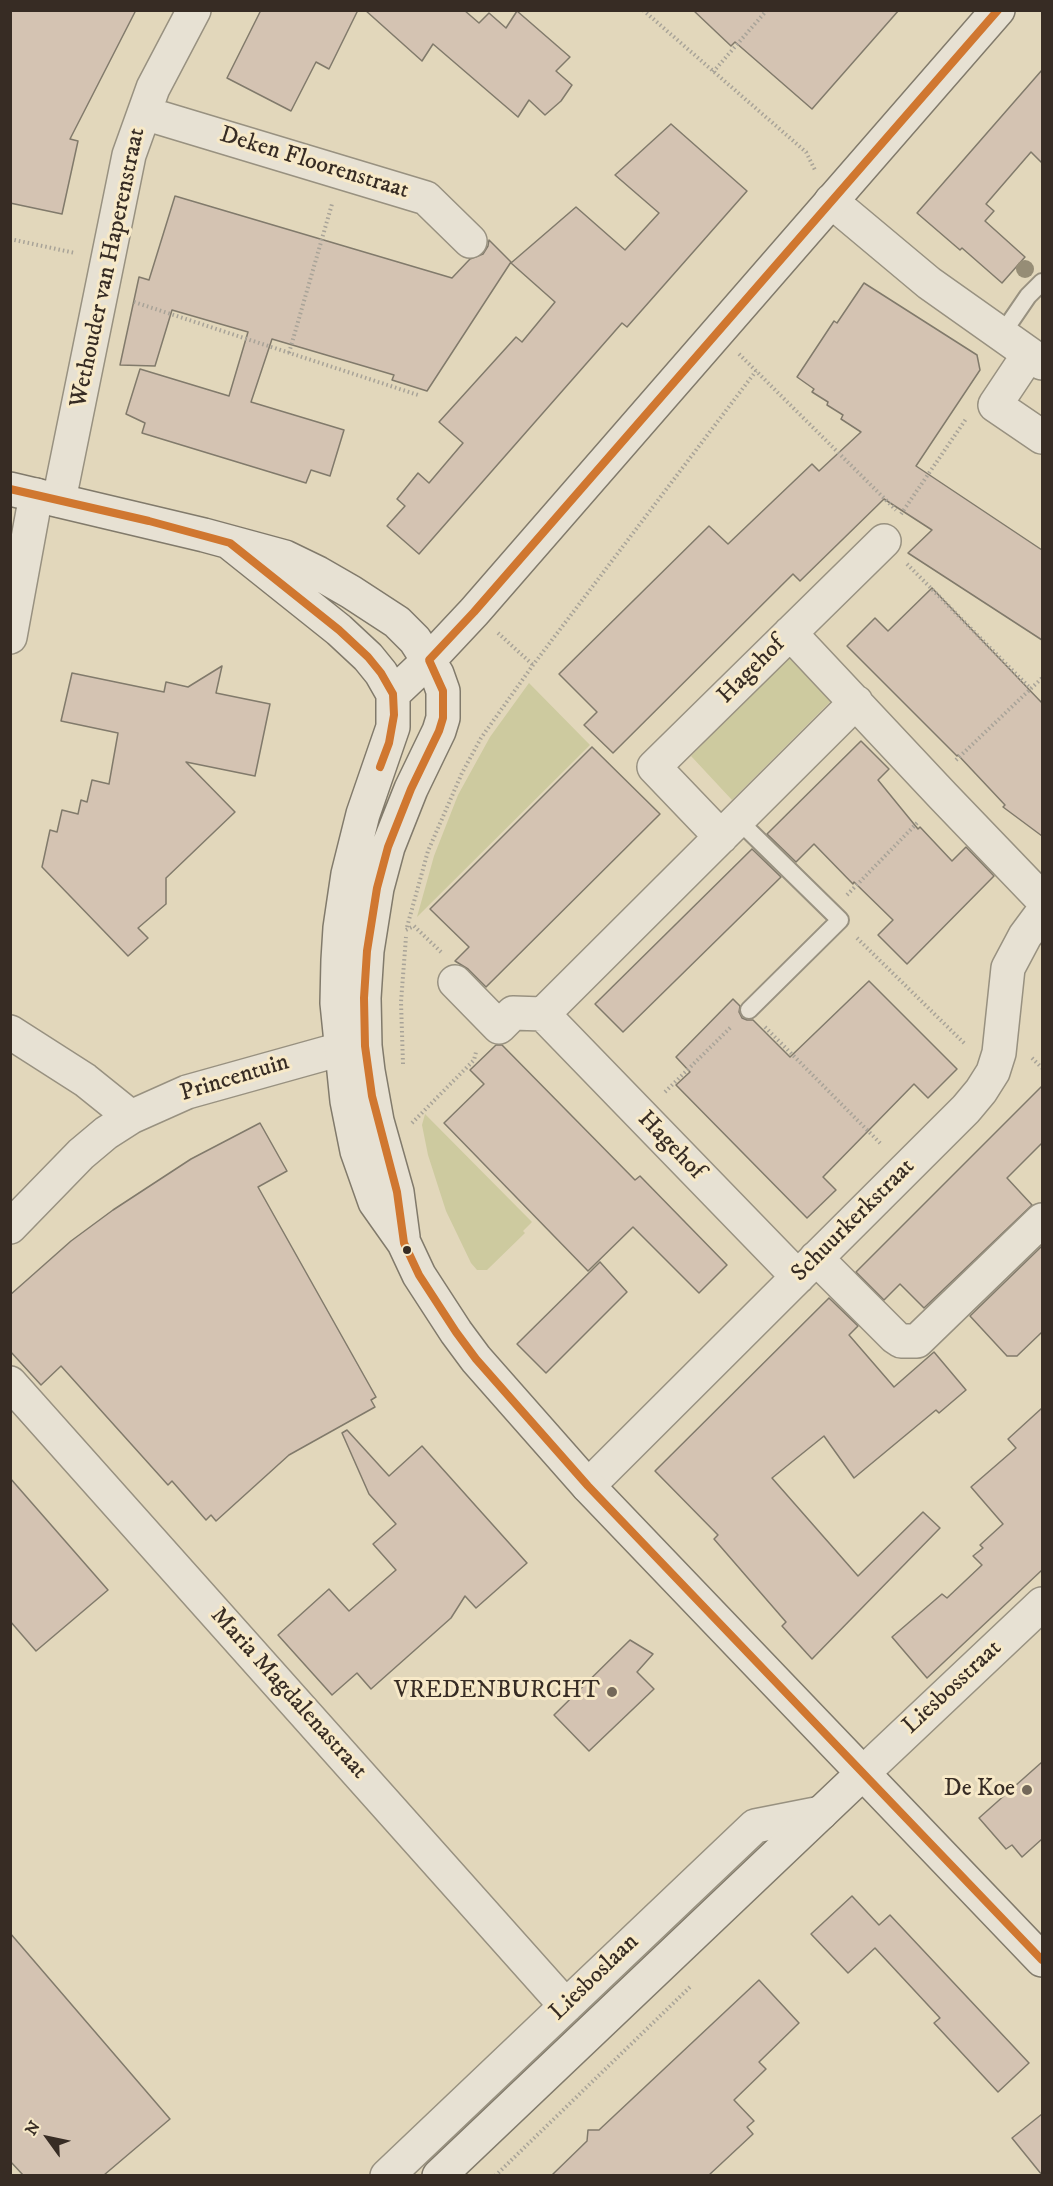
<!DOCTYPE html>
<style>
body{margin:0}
#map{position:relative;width:1053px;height:2186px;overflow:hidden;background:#e2d7bb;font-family:"IM FELL DW Pica",serif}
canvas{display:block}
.frame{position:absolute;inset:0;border:12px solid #372c24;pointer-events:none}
.north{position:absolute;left:18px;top:2108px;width:60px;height:60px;-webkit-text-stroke:4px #f7e9c8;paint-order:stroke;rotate:303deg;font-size:16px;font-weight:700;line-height:24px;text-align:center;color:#372c24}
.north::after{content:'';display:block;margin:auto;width:21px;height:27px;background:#372c24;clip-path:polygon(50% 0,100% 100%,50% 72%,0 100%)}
</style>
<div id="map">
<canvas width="1053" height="2186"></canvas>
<div class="frame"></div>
<div class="north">N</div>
</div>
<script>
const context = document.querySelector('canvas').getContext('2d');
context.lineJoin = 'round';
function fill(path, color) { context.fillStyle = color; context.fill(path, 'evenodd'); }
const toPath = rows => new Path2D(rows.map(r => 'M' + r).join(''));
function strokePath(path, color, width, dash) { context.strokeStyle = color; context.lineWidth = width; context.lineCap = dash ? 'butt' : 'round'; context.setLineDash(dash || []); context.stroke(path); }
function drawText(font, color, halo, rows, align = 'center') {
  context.font = font + ' "IM FELL DW Pica",serif'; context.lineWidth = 6; context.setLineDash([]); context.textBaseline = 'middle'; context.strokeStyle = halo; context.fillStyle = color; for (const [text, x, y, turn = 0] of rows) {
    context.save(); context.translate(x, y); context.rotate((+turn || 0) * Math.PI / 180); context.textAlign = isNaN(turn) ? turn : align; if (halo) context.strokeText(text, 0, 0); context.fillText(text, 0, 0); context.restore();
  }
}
const green = toPath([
 [791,653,836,696,732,800,691,756],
 [529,683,590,745,417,917,434,856,458,795,490,737],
 [425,1114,532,1222,523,1231,525,1233,487,1270,477,1270,471,1263,446,1211,428,1155,422,1125]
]);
const building = toPath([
 [10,10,136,10,70,139,78,141,62,214,10,203,10,10],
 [261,10,358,10,329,69,316,62,291,111,227,78,261,10],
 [365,10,464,10,479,23,489,13,506,28,517,11,570,57,556,71,572,85,561,101,545,115,529,100,518,117,433,44,422,61,365,10],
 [693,10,899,10,812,109,735,42,731,46,693,10],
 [1042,70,1042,163,1031,152,986,204,994,211,985,221,1025,257,1002,283,962,248,960,250,917,213,1042,70],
 [671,124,747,191,627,327,622,323,419,554,387,526,405,506,397,499,418,473,429,483,463,443,439,422,516,337,522,342,555,302,511,263,576,207,625,250,659,213,615,175,671,124],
 [175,196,452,278,470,259,483,254,488,246,489,240,511,262,427,391,392,380,394,375,272,339,251,402,344,430,330,476,311,470,306,483,142,433,145,423,126,414,140,369,229,396,248,332,172,310,155,366,120,365,139,277,149,280,175,196],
 [864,283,977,355,980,370,916,466,1042,550,1042,640,908,553,932,530,884,499,800,581,793,574,613,753,584,725,597,712,559,674,709,526,728,544,812,464,819,471,861,432,841,419,843,415,827,405,828,402,812,392,814,389,797,377,834,321,837,323,864,283],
 [932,588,1042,703,1042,836,1003,807,1005,805,958,755,957,756,847,646,875,618,888,631,932,588],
 [222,666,216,693,270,704,255,776,186,762,235,812,166,878,166,904,138,928,148,938,128,956,42,867,50,830,57,832,62,810,78,814,81,800,87,802,92,780,109,784,118,733,61,721,72,673,164,692,166,682,188,687,222,666],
 [861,741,889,769,878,780,918,829,920,827,952,861,966,847,994,876,907,964,878,935,893,920,854,882,853,884,814,844,796,862,767,834,861,741],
 [592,747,660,814,486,987,468,969,455,961,469,947,430,909,592,747],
 [752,849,781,877,623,1032,595,1004,752,849],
 [869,981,957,1069,928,1098,914,1084,823,1177,836,1190,807,1218,676,1085,690,1072,676,1057,733,999,740,1006,739,1012,742,1018,747,1020,753,1020,790,1057,869,981],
 [496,1045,502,1045,635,1180,640,1176,727,1265,699,1293,633,1227,588,1271,444,1123,484,1084,470,1070,496,1045],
 [1042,1086,1042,1143,1007,1178,1032,1205,924,1308,900,1284,884,1300,856,1272,1042,1086],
 [260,1123,287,1171,258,1187,376,1397,371,1400,375,1407,289,1455,216,1521,211,1515,206,1520,172,1481,168,1485,61,1366,41,1385,10,1351,10,1295,71,1241,113,1210,191,1159,260,1123],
 [1042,1246,1042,1332,1017,1356,1007,1356,970,1316,1042,1246],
 [600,1262,627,1292,546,1373,517,1344,600,1262],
 [829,1298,858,1326,849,1335,894,1387,934,1352,966,1390,939,1413,936,1410,854,1478,824,1436,772,1478,858,1576,923,1512,940,1528,812,1659,782,1626,786,1622,714,1539,718,1535,655,1471,829,1298],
 [1042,1408,1042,1570,927,1678,892,1637,942,1594,947,1598,982,1565,973,1556,983,1548,980,1545,1003,1524,971,1487,1016,1448,1008,1439,1042,1408],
 [347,1430,389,1476,422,1446,527,1563,476,1608,465,1596,451,1618,371,1689,357,1673,332,1695,278,1635,329,1589,349,1611,396,1570,373,1544,396,1524,369,1494,342,1433,347,1430],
 [10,1478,108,1590,36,1651,10,1621,10,1478],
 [630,1640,653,1654,637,1672,654,1689,589,1751,554,1715,630,1640],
 [1042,1762,1042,1839,1022,1857,1012,1845,1006,1849,979,1818,1042,1762],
 [852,1896,879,1925,890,1915,1029,2063,998,2092,934,2023,940,2018,875,1948,848,1973,811,1934,852,1896],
 [10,1933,170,2119,104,2175,23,2175,10,2161,10,1933],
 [759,1980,799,2023,759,2062,766,2069,734,2100,754,2121,747,2127,753,2134,709,2175,552,2175,587,2141,588,2130,599,2130,759,1980],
 [1042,2114,1042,2175,1012,2138,1042,2114]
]);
const path = toPath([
 [643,10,806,152,815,170],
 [713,72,767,10],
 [10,239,75,253],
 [134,302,418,395],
 [289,353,332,204],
 [739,354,896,510],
 [901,514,966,419],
 [907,564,1031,689],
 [498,633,533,665],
 [956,760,1042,678],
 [847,895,919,821],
 [407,927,428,851,462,773,481,738,533,665,756,371],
 [406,930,414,926,441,952],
 [857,938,965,1044],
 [765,1027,882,1145],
 [1032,1058,1042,1068],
 [403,1064,401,1002,406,937],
 [665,1092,732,1026],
 [412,1123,474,1060,476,1052],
 [495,2176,691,1986]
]);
const lane = toPath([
 [1002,334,1028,296,1042,282],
 [738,820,840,920,749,1010]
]);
const street = toPath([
 [144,113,426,198,470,241],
 [831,201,929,283,1042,363],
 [1029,354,995,405,1042,437],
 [59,500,129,155,153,88,194,10],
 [790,633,943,796,1042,899],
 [10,637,36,495],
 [721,837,654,767,884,541],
 [455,982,499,1027,513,1013,543,1014],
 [10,1032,85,1080,131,1117],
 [10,1227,81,1154,106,1133,131,1117,187,1092,341,1049],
 [816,1258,895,1337,901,1341,917,1341,1042,1220],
 [798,1277,543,1014,856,702],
 [10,1383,566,2006],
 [588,1486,966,1109,981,1091,993,1072,999,1053,1008,968,1025,936,1042,913],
 [863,1773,1042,1604],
 [387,2176,755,1826,821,1813]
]);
const secondary = toPath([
 [10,489,204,535,285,557,318,573,351,592,397,622,415,640,437,674,443,691,443,718,439,731,411,789,388,847,377,888,367,951,364,998,365,1046,368,1071,377,1121,397,1192,403,1237],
 [230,543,339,630,368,657,381,673,393,694,393,727,363,814,348,874,340,928,338,960,337,1003,347,1101,357,1151,375,1202,404,1243,419,1275,456,1332,476,1359,588,1486,1042,1960],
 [393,694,429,660,474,612,998,10],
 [439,2176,863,1773]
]);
const bus1 = toPath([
 [998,10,474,612,429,660,443,691,443,718,439,731,411,789,388,847,377,888,367,951,364,998,365,1046,372,1096,397,1192,404,1243,419,1275,456,1332,476,1359,588,1486,1042,1960],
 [10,489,149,521,230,543,339,630,368,657,381,673,393,694,394,715,389,743,380,767]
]);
const trees = [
 [1025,269]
];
const markers = [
 [407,1250,5,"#372c24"],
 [612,1692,6,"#736859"],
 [1027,1790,6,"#736859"]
];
const streetNames = [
 ["Deken Floorenstraat",314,164,17],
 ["Wethouder van Haperenstraat",109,268,-78],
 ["Hagehof",752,671,-45],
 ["Princentuin",235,1079,-17],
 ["Hagehof",670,1146,46],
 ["Schuurkerkstraat",854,1221,-45],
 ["Liesbosstraat",953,1688,-43],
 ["Maria Magdalenastraat",288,1694,48],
 ["Liesboslaan",595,1978,-44]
];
const poiNames = [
 ["VREDENBURCHT",600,1692],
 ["De Koe",1015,1790]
];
fill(green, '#cdca9f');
fill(building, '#d4c3b2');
strokePath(building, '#817a6b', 1.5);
strokePath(lane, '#989180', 20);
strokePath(street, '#989180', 36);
strokePath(secondary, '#817a6b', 36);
strokePath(path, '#a8a398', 4, [1.5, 3]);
strokePath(lane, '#e7e1d3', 16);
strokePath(street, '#e7e1d3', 33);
strokePath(secondary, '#e7e1d3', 33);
strokePath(bus1, '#d07730', 8);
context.fillStyle = '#968d76';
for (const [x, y] of trees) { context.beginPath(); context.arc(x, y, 9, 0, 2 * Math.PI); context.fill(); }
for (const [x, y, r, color] of markers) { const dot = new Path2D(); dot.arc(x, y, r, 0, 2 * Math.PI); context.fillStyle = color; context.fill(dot); strokePath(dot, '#f7e9c8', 2); }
drawText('24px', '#372c24', '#f7e9c8', streetNames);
drawText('24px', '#372c24', '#f7e9c8', poiNames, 'right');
</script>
